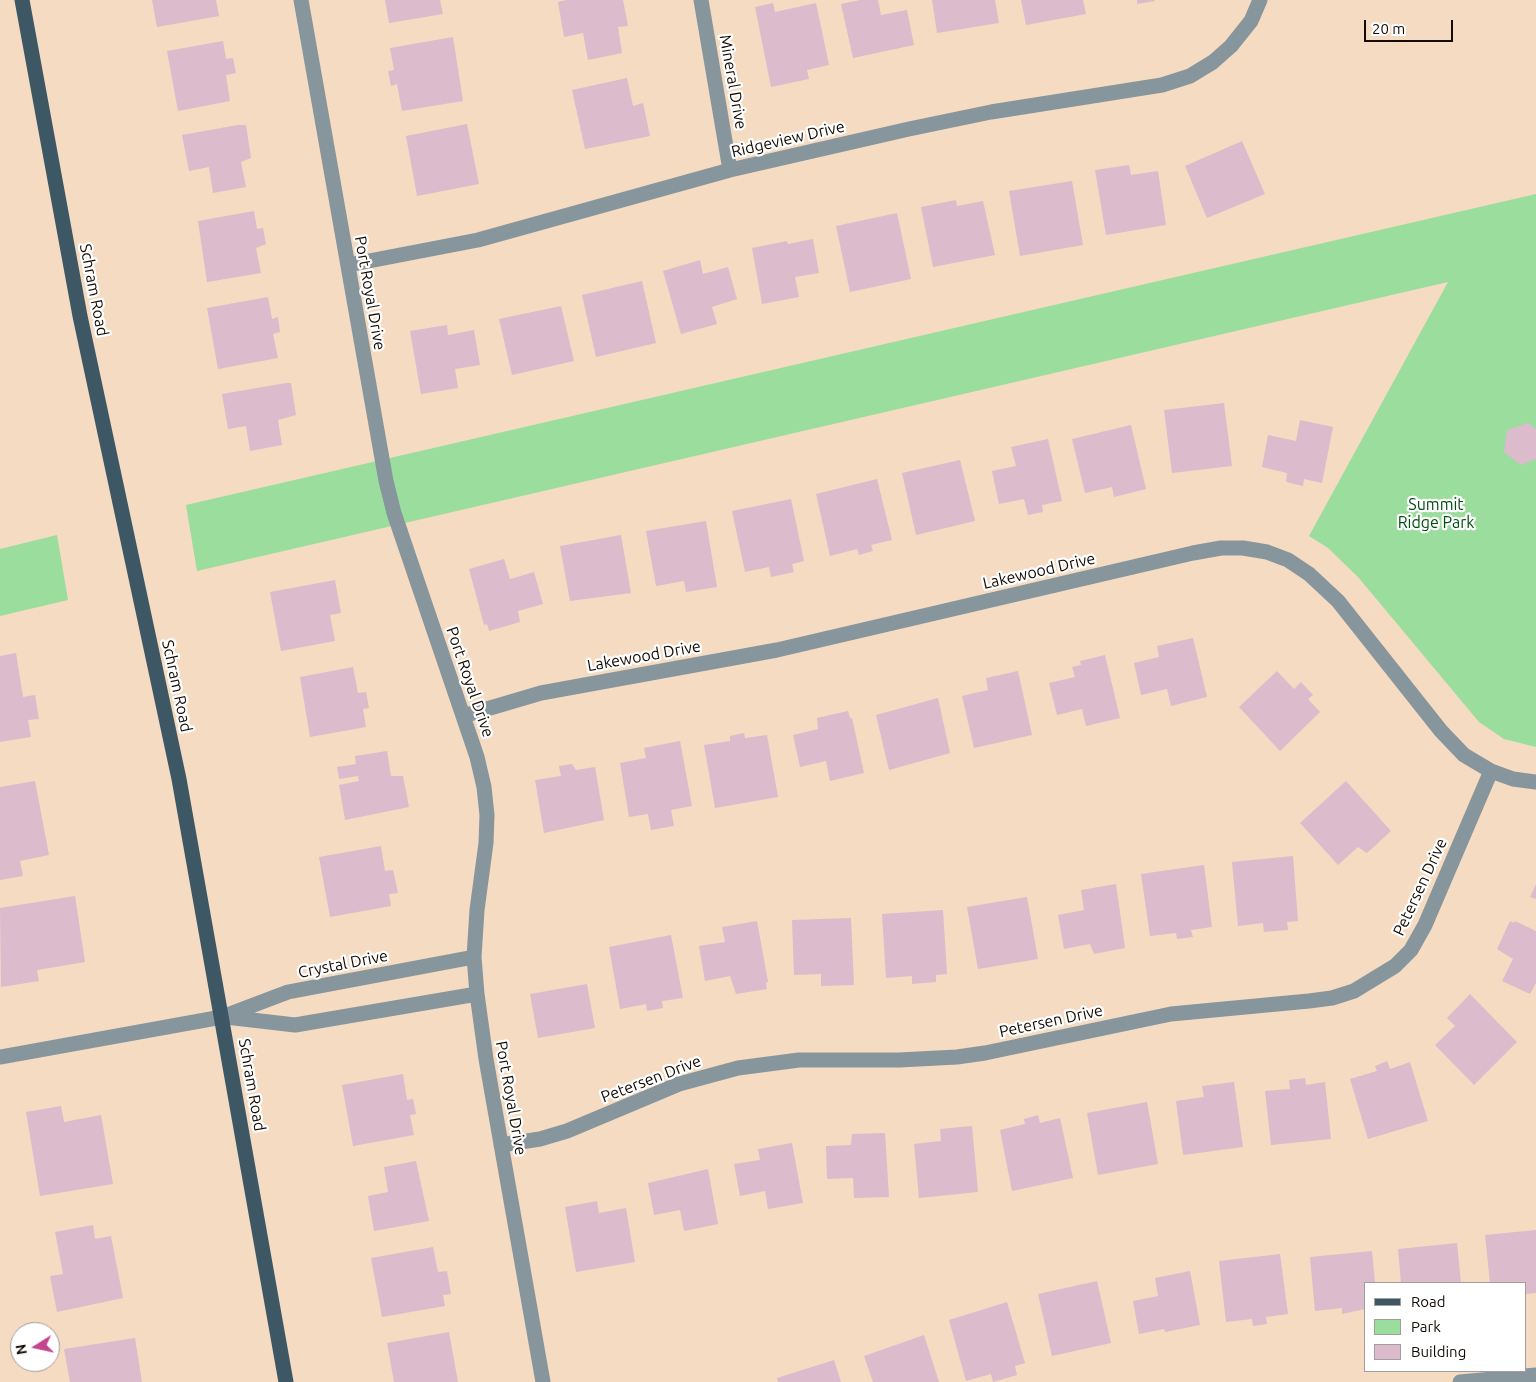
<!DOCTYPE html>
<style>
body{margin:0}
#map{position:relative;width:1536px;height:1382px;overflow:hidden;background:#f4dbc1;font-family:Ubuntu,sans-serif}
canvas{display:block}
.legend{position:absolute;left:1364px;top:1282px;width:162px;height:90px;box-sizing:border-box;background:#fff;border:1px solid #a19e9b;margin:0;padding:6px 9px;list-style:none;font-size:15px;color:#140c04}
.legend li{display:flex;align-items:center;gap:10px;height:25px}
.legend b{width:25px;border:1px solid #a19e9b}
.north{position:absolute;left:10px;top:1322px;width:50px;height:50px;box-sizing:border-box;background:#fff;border:1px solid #a19e9b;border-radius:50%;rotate:260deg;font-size:14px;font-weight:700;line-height:20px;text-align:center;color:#140c04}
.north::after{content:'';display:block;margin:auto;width:18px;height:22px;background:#c44590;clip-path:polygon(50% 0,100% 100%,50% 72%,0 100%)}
.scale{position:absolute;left:1364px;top:20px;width:89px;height:22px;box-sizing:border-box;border:2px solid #140c04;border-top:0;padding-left:6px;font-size:15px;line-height:18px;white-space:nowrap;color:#140c04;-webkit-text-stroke:4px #fff;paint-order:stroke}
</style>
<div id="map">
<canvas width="1536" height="1382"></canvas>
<ul class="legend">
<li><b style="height:6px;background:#3d5864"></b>Road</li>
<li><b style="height:14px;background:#9bdd9d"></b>Park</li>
<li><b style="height:14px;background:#dcbbcd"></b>Building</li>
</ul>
<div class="north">N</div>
<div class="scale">20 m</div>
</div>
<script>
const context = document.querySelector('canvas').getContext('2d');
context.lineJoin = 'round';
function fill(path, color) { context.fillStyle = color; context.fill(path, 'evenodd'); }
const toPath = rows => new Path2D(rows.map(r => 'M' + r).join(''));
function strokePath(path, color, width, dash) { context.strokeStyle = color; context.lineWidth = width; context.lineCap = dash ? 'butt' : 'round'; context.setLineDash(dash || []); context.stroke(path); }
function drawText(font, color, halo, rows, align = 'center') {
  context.font = font + ' Ubuntu,sans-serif'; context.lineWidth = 4.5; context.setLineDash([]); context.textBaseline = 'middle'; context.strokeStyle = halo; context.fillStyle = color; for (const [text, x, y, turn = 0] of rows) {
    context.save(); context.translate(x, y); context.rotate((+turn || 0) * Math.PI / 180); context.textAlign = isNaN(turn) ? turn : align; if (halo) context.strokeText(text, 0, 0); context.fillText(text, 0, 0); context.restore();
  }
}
const green = toPath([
 [1536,194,1536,747,1504,739,1479,722,1358,577,1328,548,1309,536,1448,282,197,571,186,505],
 [57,535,68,600,0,616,0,549]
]);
const building = toPath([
 [152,0,216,0,219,16,157,27],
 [385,0,440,0,443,14,389,23],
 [567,0,623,0,628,26,618,27,622,53,588,60,583,33,564,37,558,2],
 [860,0,878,0,881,15,907,10,914,45,853,58,841,4],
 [932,0,995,0,999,23,937,33],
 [1021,0,1083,0,1086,14,1026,25],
 [1137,0,1154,0,1155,1,1137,4],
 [773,3,775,12,816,3,829,65,807,70,809,79,771,87,755,7],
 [453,37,463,101,402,111,397,84,391,86,388,71,394,70,390,48],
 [223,41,226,59,233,58,236,73,226,75,230,101,178,111,167,51],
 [627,78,633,106,643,103,650,136,585,149,572,90],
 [467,124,479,184,417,196,406,136],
 [238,125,246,125,251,158,241,162,246,187,213,193,209,167,189,171,182,135],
 [1242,141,1265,194,1207,218,1185,166],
 [1129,165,1131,175,1158,171,1166,225,1106,235,1095,170],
 [1072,181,1083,245,1020,256,1009,191],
 [956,200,957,206,983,201,995,255,933,267,921,207],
 [254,211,257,229,263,228,266,244,256,248,261,273,207,282,198,221],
 [897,213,911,279,850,292,836,226],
 [813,239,819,273,795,277,799,297,762,304,752,248,787,241,788,244],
 [700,260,703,274,728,267,737,299,712,307,717,324,681,334,663,271],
 [642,281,656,343,596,357,582,295],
 [268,297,272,319,278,317,280,332,273,334,278,358,218,369,207,308],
 [561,306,574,361,512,375,499,319],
 [447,325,448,335,474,330,480,365,455,369,458,388,421,394,410,331],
 [286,383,291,383,296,415,278,420,282,445,250,451,246,426,228,429,222,394],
 [1224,403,1232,466,1172,473,1164,410],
 [1300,420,1333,427,1322,483,1304,479,1303,486,1286,482,1287,473,1262,467,1268,435,1296,441],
 [1528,423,1536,429,1536,459,1521,465,1504,452,1507,430],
 [1131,425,1146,489,1114,497,1112,487,1085,493,1072,439],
 [1048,439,1062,501,1042,505,1043,512,1028,515,1024,499,999,504,992,471,1016,466,1011,447],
 [960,460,975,521,916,535,902,473],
 [877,479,892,540,871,545,873,551,859,555,857,549,830,556,816,494],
 [791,499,804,561,792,564,794,572,771,577,769,567,745,572,732,511],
 [706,521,717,587,686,592,684,581,656,586,646,531],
 [621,535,631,593,570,601,560,546],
 [504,559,510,579,534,572,543,604,518,611,520,622,489,631,487,624,484,625,469,569],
 [335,580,341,613,330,615,335,641,281,651,270,592],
 [1193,638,1207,697,1171,706,1167,689,1141,695,1134,663,1159,657,1157,646],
 [16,653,23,697,35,695,39,719,28,720,31,737,0,742,0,656],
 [1105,655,1120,718,1086,726,1082,709,1057,715,1049,683,1075,677,1072,667,1081,665,1080,661],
 [353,667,358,693,366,692,369,708,363,709,366,727,310,737,300,677],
 [1018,671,1032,735,974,748,962,696,988,690,986,678],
 [1277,671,1294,689,1301,682,1313,695,1308,699,1320,712,1280,751,1239,707],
 [938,698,950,753,889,770,876,715],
 [848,711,850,718,852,718,864,773,830,781,826,761,800,767,793,735,818,729,817,718],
 [744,733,745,738,767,735,778,797,715,808,704,745,730,741,730,736],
 [680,741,692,806,671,810,674,826,651,830,648,814,629,817,620,763,646,758,644,748],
 [387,751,391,776,403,776,409,807,345,820,339,785,359,781,358,776,339,779,337,767,356,764,355,756],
 [572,764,576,770,595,767,604,820,544,833,535,780,561,776,559,766],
 [35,781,49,855,20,861,23,876,0,880,0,787],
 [1346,781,1391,831,1367,853,1358,847,1338,865,1300,823],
 [381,846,385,871,393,870,398,893,389,894,391,906,330,917,319,857],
 [1293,856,1298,921,1287,922,1288,930,1264,932,1263,923,1238,926,1232,862],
 [1204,865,1212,927,1191,930,1193,937,1177,939,1176,933,1150,936,1141,874],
 [1116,884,1125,948,1094,954,1090,944,1064,949,1058,915,1084,910,1081,890],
 [1536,884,1536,899,1530,897],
 [75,896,85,962,37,970,39,981,1,987,0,908],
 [1027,897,1038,959,978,969,967,907],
 [943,910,947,974,936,975,936,982,912,984,912,976,886,978,882,914],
 [851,918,854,985,821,986,821,974,794,975,792,920],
 [757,921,768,982,766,983,767,989,736,994,730,976,705,981,699,946,725,942,722,927],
 [1510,921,1514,923,1515,921,1536,931,1536,983,1530,994,1502,981,1513,959,1497,949],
 [671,935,683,998,662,1001,663,1008,647,1011,646,1004,620,1009,609,947],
 [587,984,595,1028,538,1038,530,994],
 [1470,994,1517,1042,1474,1085,1435,1045,1455,1026,1447,1018],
 [1387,1061,1390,1069,1410,1062,1428,1121,1368,1139,1350,1079,1377,1071,1375,1066],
 [403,1074,407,1100,413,1099,416,1114,410,1115,414,1135,353,1146,342,1085],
 [1305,1078,1306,1085,1325,1082,1331,1139,1271,1145,1265,1091,1290,1089,1289,1080],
 [1234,1082,1243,1147,1183,1155,1176,1101,1204,1097,1202,1086],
 [1147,1102,1158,1164,1098,1175,1087,1113],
 [61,1106,64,1122,101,1115,113,1184,40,1196,26,1112],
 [1038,1115,1040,1123,1060,1118,1073,1178,1012,1191,1000,1130,1025,1124,1024,1119],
 [972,1126,978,1192,919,1198,914,1144,941,1141,940,1129],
 [885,1133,889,1197,854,1198,853,1178,827,1179,826,1146,851,1145,852,1134],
 [792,1143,803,1203,768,1209,765,1191,740,1196,734,1164,760,1160,758,1149],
 [416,1161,429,1221,374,1231,368,1196,388,1192,384,1167],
 [708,1169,718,1224,684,1231,680,1210,654,1215,648,1183],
 [597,1201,599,1213,626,1208,635,1262,576,1272,565,1207],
 [93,1225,95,1239,111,1236,123,1298,57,1312,50,1276,63,1274,55,1232],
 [1536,1230,1536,1293,1525,1294,1525,1283,1490,1283,1485,1235],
 [1457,1243,1461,1283,1401,1283,1398,1249],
 [433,1247,438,1272,447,1271,451,1294,443,1295,445,1306,382,1317,371,1258],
 [1372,1251,1375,1283,1365,1283,1365,1309,1342,1314,1342,1308,1315,1311,1310,1257],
 [1280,1254,1288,1314,1266,1317,1267,1324,1253,1326,1252,1319,1226,1322,1219,1261],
 [1190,1271,1200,1325,1165,1332,1164,1329,1139,1334,1133,1301,1158,1296,1155,1278],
 [1097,1281,1111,1343,1052,1356,1038,1294],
 [1007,1302,1025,1363,1015,1366,1017,1375,993,1382,991,1374,966,1381,949,1320],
 [449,1332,458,1382,394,1382,387,1343],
 [924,1335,939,1382,873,1382,864,1356],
 [135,1338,142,1382,70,1382,64,1349],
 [834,1360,841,1382,778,1382,777,1378]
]);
const minor = toPath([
 [301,0,386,481,394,513,477,757,484,787,487,815,486,843,477,910,474,957,477,994,486,1059,543,1382],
 [701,0,730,170],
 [348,265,478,240,730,170,909,129,991,112,1162,85,1190,76,1213,62,1231,46,1251,21,1260,0],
 [463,716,541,693,777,650,1193,553,1221,548,1243,548,1267,552,1288,560,1309,574,1338,601,1441,731,1464,755,1491,771,1513,779,1536,782],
 [226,1017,295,1025,477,994],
 [0,1057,222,1017,288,992,474,957],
 [501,1145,540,1139,567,1131,679,1084,738,1068,799,1060,899,1060,957,1057,985,1053,1171,1014,1309,1001,1332,998,1354,991,1395,966,1411,950,1425,925,1491,771],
 [1460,1382,1536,1375]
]);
const major = toPath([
 [22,0,80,316,179,779,286,1382]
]);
const streetNames = [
 ["Mineral Drive",733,82,80],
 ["Ridgeview Drive",788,139,-13],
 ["Schram Road",94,290,79],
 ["Port Royal Drive",370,293,80],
 ["Lakewood Drive",1039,571,-13],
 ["Lakewood Drive",644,656,-10],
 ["Port Royal Drive",470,682,71],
 ["Schram Road",177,686,78],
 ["Petersen Drive",1420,887,-65],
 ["Crystal Drive",343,964,-11],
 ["Petersen Drive",1051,1021,-12],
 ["Petersen Drive",651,1079,-21],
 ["Schram Road",252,1085,80],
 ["Port Royal Drive",511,1098,80]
];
const parkNames = [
 ["Summit",1436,505],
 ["Ridge Park",1436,523]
];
fill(green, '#9bdd9d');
fill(building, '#dcbbcd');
strokePath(minor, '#87959c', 15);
strokePath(major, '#3d5864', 15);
drawText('16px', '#140c04', '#fff', streetNames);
drawText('16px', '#004d10', '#fff', parkNames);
</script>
